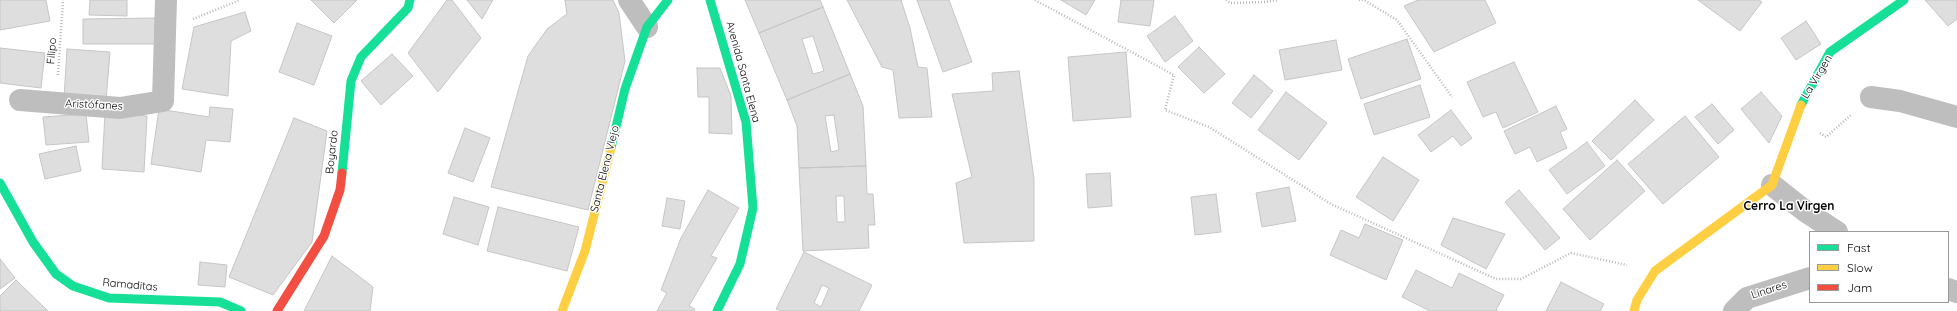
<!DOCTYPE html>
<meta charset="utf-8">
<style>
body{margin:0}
#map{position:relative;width:1957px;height:311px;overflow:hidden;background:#fff;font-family:Quicksand,sans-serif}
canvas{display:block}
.legend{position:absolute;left:1809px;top:231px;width:140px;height:72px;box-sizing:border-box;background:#fff;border:1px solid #999;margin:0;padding:5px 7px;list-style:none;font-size:12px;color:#000}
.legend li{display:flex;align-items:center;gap:8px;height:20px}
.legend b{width:20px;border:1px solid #999}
</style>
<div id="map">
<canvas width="1957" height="311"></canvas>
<ul class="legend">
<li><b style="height:5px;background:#16e098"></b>Fast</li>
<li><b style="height:5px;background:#ffcf43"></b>Slow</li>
<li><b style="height:5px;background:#f24e42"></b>Jam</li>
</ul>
</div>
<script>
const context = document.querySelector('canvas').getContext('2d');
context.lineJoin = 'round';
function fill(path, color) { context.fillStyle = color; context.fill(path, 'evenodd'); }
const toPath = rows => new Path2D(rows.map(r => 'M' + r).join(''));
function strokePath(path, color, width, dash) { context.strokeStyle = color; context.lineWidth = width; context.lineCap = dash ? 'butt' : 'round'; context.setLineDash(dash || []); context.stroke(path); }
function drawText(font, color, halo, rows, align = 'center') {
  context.font = font + ' Quicksand,sans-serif'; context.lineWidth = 3; context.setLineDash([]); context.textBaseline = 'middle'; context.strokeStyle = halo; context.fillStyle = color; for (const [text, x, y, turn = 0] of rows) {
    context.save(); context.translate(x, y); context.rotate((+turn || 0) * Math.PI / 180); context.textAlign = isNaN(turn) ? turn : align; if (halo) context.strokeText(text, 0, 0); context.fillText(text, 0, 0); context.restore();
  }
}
const building = toPath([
 [0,0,46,0,50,21,0,30,0,0],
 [90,0,127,0,127,16,89,15,90,0],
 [311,0,357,0,334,23,311,0],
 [447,0,452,0,481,38,438,92,408,53,447,0],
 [467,0,493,0,482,19,467,0],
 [565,0,613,0,619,13,625,61,588,210,491,187,528,56,547,29,567,14,565,0],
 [745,0,820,0,823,7,759,33,745,0],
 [847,0,901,0,910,28,918,67,927,68,932,117,899,118,893,70,882,67,847,0],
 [917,0,949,0,972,62,943,72,917,0],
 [1061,0,1095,0,1086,15,1061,0],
 [1121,0,1154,0,1150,26,1118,22,1121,0],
 [1418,0,1485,0,1496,23,1434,52,1404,6,1418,0],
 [1698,0,1759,0,1762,2,1740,31,1698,0],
 [1925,0,1957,0,1957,19,1948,26,1925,0],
 [823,7,850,74,787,100,759,33,823,7],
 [813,36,824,71,813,74,802,39,813,36],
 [245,12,251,31,231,41,228,96,182,89,194,27,245,12],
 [1175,16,1193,41,1165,62,1147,36,1175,16],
 [155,18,155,44,83,44,83,19,155,18],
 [1806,21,1821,44,1796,60,1781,38,1806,21],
 [297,23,332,36,314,85,279,72,297,23],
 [1407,39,1421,79,1361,99,1348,59,1407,39],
 [1336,40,1342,70,1285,80,1279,50,1336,40],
 [1199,47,1225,74,1204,93,1178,67,1199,47],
 [0,48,45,53,41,88,0,83,0,48],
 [67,49,110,52,106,101,64,98,67,49],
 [1126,52,1131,117,1073,121,1068,57,1126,52],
 [392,54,413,76,381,105,361,81,392,54],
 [1514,62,1538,112,1503,128,1496,112,1483,117,1467,82,1514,62],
 [697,68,720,68,731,96,732,134,709,133,709,97,698,97,697,68],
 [1019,71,1034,179,1034,241,964,243,956,183,972,177,952,94,993,91,992,73,1019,71],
 [850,74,863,106,866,166,799,168,797,126,787,100,850,74],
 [834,115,839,150,831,152,825,116,834,115],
 [1254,75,1273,91,1251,118,1232,103,1254,75],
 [1420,85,1430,117,1374,135,1364,104,1420,85],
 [1286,92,1327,123,1299,160,1258,130,1286,92],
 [1761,92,1782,116,1769,143,1741,109,1761,92],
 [1635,100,1654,120,1611,160,1592,141,1635,100],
 [1712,104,1734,130,1718,144,1695,117,1712,104],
 [1556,106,1567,129,1560,132,1567,148,1537,162,1530,147,1515,154,1504,131,1556,106],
 [210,107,233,109,230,142,206,140,201,172,151,164,159,109,209,117,210,107],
 [1451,110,1472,138,1461,146,1453,136,1431,152,1418,135,1451,110],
 [105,113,147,116,144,172,102,169,105,113],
 [86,114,89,142,46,145,43,117,86,114],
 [1685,116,1719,157,1663,204,1628,164,1685,116],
 [294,118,327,131,312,242,273,295,229,277,294,118],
 [465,128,490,138,473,182,448,173,465,128],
 [1587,142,1605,166,1567,194,1549,170,1587,142],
 [76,146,81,171,45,179,39,154,76,146],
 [1383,157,1419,180,1393,221,1356,197,1383,157],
 [1617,160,1645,191,1590,240,1563,209,1617,160],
 [866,166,867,194,873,194,875,225,868,225,869,248,803,251,799,168,866,166],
 [836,196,844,196,845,222,837,222,836,196],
 [1110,173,1112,206,1088,208,1086,174,1110,173],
 [1289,187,1296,221,1262,227,1256,193,1289,187],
 [708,190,739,208,711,256,717,258,689,306,695,309,694,311,657,311,667,293,661,290,681,238,708,190],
 [1519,190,1560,238,1545,250,1505,202,1519,190],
 [1216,194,1221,232,1195,235,1191,197,1216,194],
 [454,197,489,207,478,245,443,234,454,197],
 [667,198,685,201,680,229,662,226,667,198],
 [498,207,579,227,567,271,487,251,498,207],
 [1453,218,1505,234,1486,269,1441,245,1453,218],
 [1365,224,1403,240,1386,280,1330,255,1341,230,1359,238,1365,224],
 [804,252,872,285,859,311,781,311,776,309,804,252],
 [822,285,829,288,821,307,814,303,822,285],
 [332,256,373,287,370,311,304,311,332,256],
 [0,259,15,278,0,289,0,259],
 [200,262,227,265,225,287,198,285,200,262],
 [1416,270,1452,288,1459,273,1504,295,1496,310,1498,311,1430,311,1402,297,1416,270],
 [16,280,48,311,0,311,0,296,16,280],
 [1561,282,1604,304,1600,311,1546,311,1561,282]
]);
const path = toPath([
 [1035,0,1174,75,1165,110,1209,127,1331,204,1496,279,1521,279,1571,253,1627,265],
 [1226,0,1230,3,1265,2,1279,0],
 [1359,0,1364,0,1397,20,1452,97],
 [193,19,240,0],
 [58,75,63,0],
 [1820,133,1826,137,1851,115]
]);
const street = toPath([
 [629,0,647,27],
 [1871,97,1900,101,1957,117],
 [20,100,120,108,163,101,166,0],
 [1772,185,1805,211,1837,232],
 [1948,289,1957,292],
 [1734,311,1747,298,1810,278]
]);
const fast = toPath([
 [710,0,746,122,753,208,740,264,717,311],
 [1801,105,1830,52,1904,0],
 [611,148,625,89,647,27,668,0],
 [342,173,351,81,361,57,408,8,410,0],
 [0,183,33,242,56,274,73,286,109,298,220,302,241,311]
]);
const slow = toPath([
 [562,311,585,251,611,148],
 [1634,311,1637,300,1655,271,1772,185,1801,105]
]);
const jam = toPath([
 [277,311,324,236,340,190,342,173]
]);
const streetNames = [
 ["Filipo",52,51,-86],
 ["Avenida Santa Elena",743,72,75],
 ["La Virgen",1817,77,-59],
 ["Aristófanes",94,105,3],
 ["Boyardo",332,152,-84],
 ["Santa Elena Viejo",605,169,-76],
 ["Ramaditas",130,285,5],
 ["Linares",1769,290,-18]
];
const neighbourhoodNames = [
 ["Cerro La Virgen",1789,206]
];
fill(building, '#dedede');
strokePath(building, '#c6c6c6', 1);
strokePath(path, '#b9b9b9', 2.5, [1, 2]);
strokePath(street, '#bebebe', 22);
strokePath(fast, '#16e098', 9);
strokePath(slow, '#ffcf43', 9);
strokePath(jam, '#f24e42', 9);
drawText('11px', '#000', '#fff', streetNames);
drawText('bold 12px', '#000', '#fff', neighbourhoodNames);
</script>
